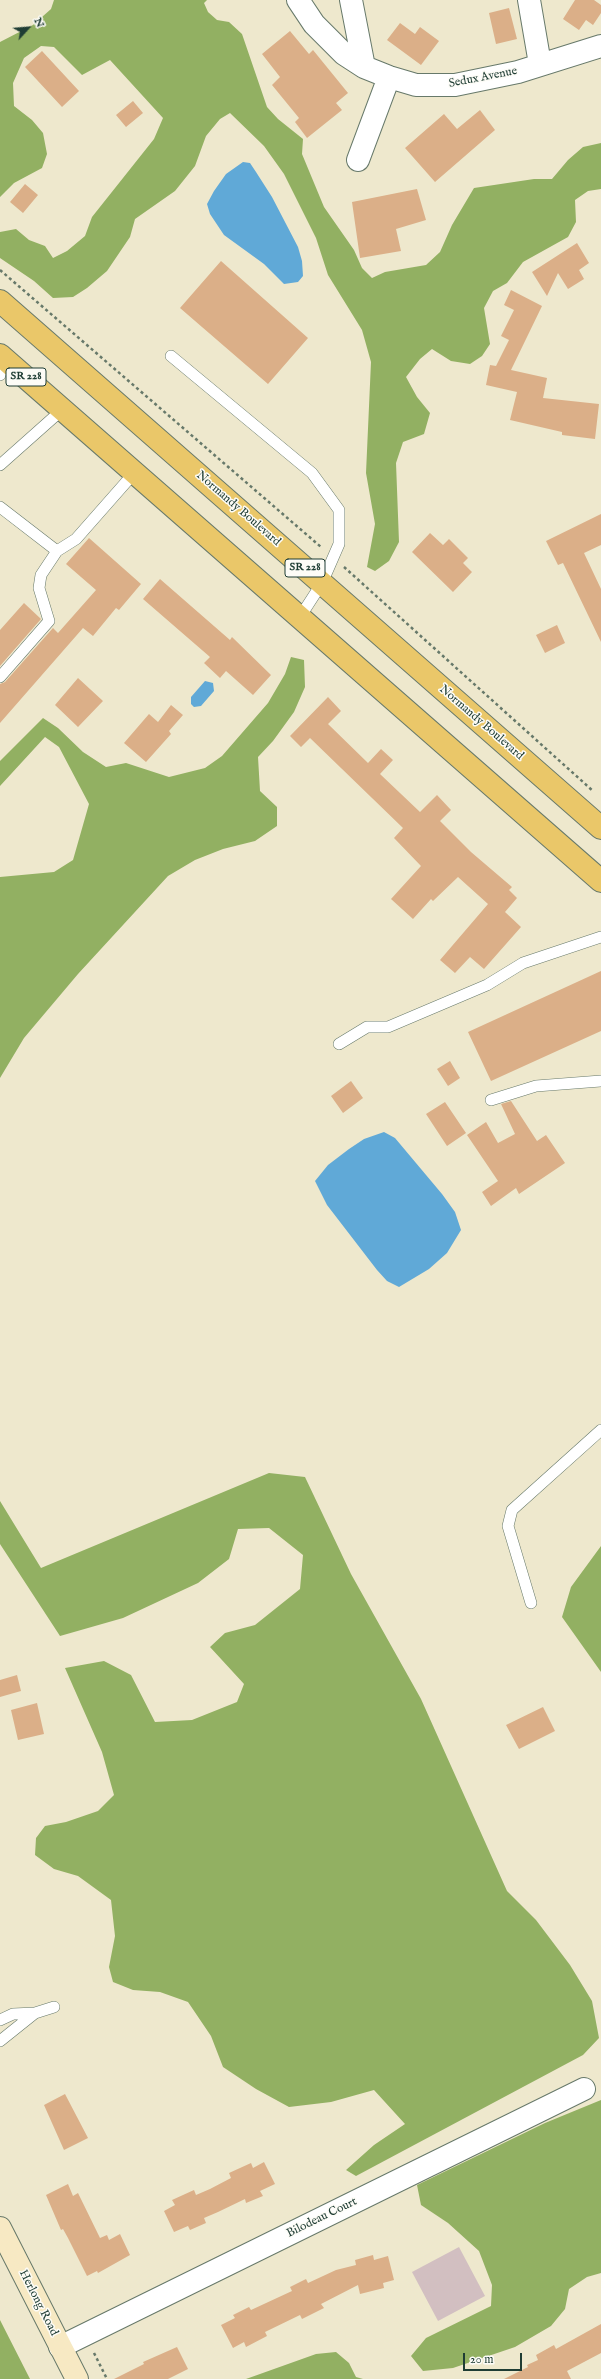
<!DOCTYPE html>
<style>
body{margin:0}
#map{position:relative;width:601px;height:2379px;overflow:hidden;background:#eee8cd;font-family:"IM FELL English",serif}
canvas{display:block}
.north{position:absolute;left:8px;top:8px;width:40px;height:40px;-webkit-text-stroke:3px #fdfcf7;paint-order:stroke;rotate:64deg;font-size:11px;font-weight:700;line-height:16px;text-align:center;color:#1f3d34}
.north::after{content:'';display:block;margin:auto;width:14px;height:18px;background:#1f3d34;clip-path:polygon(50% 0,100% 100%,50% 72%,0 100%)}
.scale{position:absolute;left:463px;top:2353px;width:59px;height:18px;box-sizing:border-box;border:2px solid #1f3d34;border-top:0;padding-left:5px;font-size:12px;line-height:14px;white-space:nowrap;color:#1f3d34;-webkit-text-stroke:3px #fdfcf7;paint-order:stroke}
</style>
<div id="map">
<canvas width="601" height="2379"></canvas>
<div class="north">N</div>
<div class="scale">20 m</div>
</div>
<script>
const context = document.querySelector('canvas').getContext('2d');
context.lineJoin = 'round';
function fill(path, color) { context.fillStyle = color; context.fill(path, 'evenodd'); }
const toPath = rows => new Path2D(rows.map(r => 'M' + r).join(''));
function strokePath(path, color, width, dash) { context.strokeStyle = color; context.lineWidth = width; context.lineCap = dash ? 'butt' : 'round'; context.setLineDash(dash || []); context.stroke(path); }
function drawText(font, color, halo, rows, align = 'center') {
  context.font = font + ' "IM FELL English",serif'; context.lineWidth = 3; context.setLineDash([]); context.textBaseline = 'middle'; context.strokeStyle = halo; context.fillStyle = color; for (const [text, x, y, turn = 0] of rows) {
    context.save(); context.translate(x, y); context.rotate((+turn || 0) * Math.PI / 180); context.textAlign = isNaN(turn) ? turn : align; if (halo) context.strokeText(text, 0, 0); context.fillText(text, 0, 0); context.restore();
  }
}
const industrial = toPath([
 [459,2247,485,2296,438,2321,412,2272]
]);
const forest = toPath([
 [54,0,207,0,204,3,208,12,217,20,229,22,242,34,267,107,278,119,303,139,302,154,324,207,354,250,362,268,372,278,385,272,426,265,440,252,452,225,474,188,534,179,552,179,568,160,583,147,601,143,601,189,588,191,575,200,576,222,568,237,523,262,507,283,493,291,484,308,490,344,482,356,470,364,451,361,432,349,420,359,406,377,417,397,430,413,424,434,403,442,396,463,399,542,389,561,375,571,367,567,375,524,366,473,371,362,362,330,328,275,316,238,284,174,264,146,230,113,220,119,206,136,195,166,175,191,135,219,130,237,107,271,87,288,73,297,53,298,34,281,0,258,0,232,16,229,29,240,45,246,53,258,67,251,85,236,92,217,154,139,163,118,110,60,82,75,54,47,41,46,24,58,13,83,14,106,32,120,43,133,47,154,42,168,14,183,0,197,0,42,33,25,51,9],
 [291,657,304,660,305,687,294,712,273,741,258,757,260,791,277,807,277,826,255,841,223,849,195,860,168,876,78,974,24,1038,0,1078,0,877,54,872,73,860,89,804,59,747,45,737,0,786,0,761,43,718,58,728,83,752,106,767,126,763,169,777,205,768,222,756,268,703,285,674],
 [269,1473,305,1477,351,1574,421,1699,507,1891,536,1920,570,1965,592,2001,599,2038,583,2055,356,2176,346,2170,374,2145,405,2124,374,2090,331,2102,289,2107,256,2089,223,2067,211,2036,188,2002,160,1992,133,1990,113,1982,109,1967,115,1936,111,1900,78,1876,54,1869,35,1855,36,1838,45,1826,66,1822,98,1811,114,1795,102,1752,65,1668,104,1661,131,1675,155,1722,192,1720,237,1702,244,1684,210,1647,225,1633,255,1625,300,1589,303,1555,269,1528,238,1529,229,1559,198,1583,123,1618,60,1636,0,1544,0,1501,41,1568],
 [601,1546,601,1672,562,1617,571,1587],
 [601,2100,601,2273,587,2277,569,2289,565,2309,551,2326,515,2347,453,2368,423,2371,411,2356,426,2338,491,2306,492,2285,479,2251,448,2223,421,2205,417,2185,545,2123],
 [0,2320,30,2379,0,2379],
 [336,2352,349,2363,356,2377,363,2379,246,2379,316,2354]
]);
const water = toPath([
 [243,162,250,163,256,172,272,197,298,247,302,261,303,276,298,282,284,284,264,264,224,235,210,214,207,204,214,191,226,174],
 [205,681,213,683,214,691,201,706,194,707,191,704,191,697],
 [384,1132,395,1138,442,1194,455,1212,461,1230,447,1253,429,1269,399,1287,387,1281,377,1270,327,1205,315,1181,328,1165,349,1149,364,1139]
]);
const building = toPath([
 [575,0,594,0,601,5,601,13,593,25,586,20,579,30,563,19],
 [509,8,517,39,496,44,489,13],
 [400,23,415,34,420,27,439,41,421,65,387,40],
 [290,31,309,54,313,50,348,93,336,103,342,110,307,138,295,122,299,118,272,85,280,77,262,54],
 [42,51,79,91,62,107,25,67],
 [133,101,143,113,126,127,116,115],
 [480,110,495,130,435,182,405,148,444,114,457,129],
 [25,184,38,195,23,213,10,202],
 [417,189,426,220,396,229,401,251,360,258,352,202],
 [577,243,589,263,579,270,584,279,568,289,558,273,547,296,532,272],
 [221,261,308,338,268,384,180,308],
 [511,290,542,306,511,370,547,378,543,398,599,404,595,439,562,435,562,432,510,420,517,392,486,385,490,365,496,366,509,340,501,336,514,310,504,305],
 [601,514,601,545,584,553,601,589,601,642,563,563,558,565,546,541],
 [430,533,443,545,449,539,468,558,463,563,472,572,453,592,412,552],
 [89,538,141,584,119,610,116,608,93,636,83,628,0,723,0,684,5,682,53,628,58,633,96,590,66,564],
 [160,579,230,640,232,637,271,675,253,695,226,671,220,678,204,663,210,657,143,599],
 [24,603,41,619,0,666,0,630],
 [557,625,565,643,545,653,536,635],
 [78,678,103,701,78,727,55,705],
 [328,697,341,711,328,724,368,763,381,749,393,760,380,774,420,812,437,795,451,810,440,821,471,852,512,887,509,890,517,898,505,912,521,927,484,969,470,957,455,973,440,960,488,904,458,877,433,901,431,899,413,919,391,899,421,866,394,838,403,828,310,738,301,747,290,736],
 [171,705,183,715,169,731,171,734,146,762,124,743,149,714,158,722],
 [601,971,601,1031,491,1081,468,1032],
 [450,1061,460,1078,448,1086,437,1069],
 [351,1081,363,1098,343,1113,331,1096],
 [511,1101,537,1141,546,1135,565,1163,519,1194,516,1188,491,1206,482,1192,498,1181,467,1135,486,1122,498,1143,515,1134,501,1104],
 [445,1102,466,1133,447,1146,426,1114],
 [17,1675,21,1691,0,1697,0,1680],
 [37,1703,44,1734,18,1740,11,1710],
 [543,1707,555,1731,519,1749,506,1725],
 [65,2094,88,2138,64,2150,44,2105],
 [264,2162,275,2184,260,2191,263,2196,246,2203,245,2199,218,2212,204,2218,206,2223,190,2230,188,2226,174,2232,164,2211,175,2205,172,2200,194,2190,196,2195,210,2189,231,2178,229,2173,251,2163,253,2168],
 [68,2184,73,2196,78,2193,100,2238,107,2235,109,2240,120,2234,130,2255,98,2273,97,2271,87,2276,68,2238,63,2229,61,2230,46,2195],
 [373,2255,374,2260,388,2256,394,2280,383,2283,384,2288,360,2294,358,2285,321,2304,324,2308,302,2319,300,2315,265,2332,267,2336,246,2347,244,2342,233,2348,221,2325,235,2318,233,2315,249,2307,251,2310,292,2291,290,2287,306,2279,308,2283,336,2270,356,2265,355,2260],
 [601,2324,601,2353,567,2371,571,2379,504,2379,528,2367,527,2365,538,2360,536,2355,554,2345,556,2349],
 [177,2347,188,2369,168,2379,114,2379,144,2364,143,2362]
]);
const path = toPath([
 [0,270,321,547],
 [344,567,593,791],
 [94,2353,107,2379]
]);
const lane = toPath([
 [171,356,312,473,339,510,339,544,322,583,300,617],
 [0,375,5,359],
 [0,465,63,409],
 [0,507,57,551,76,539,135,472],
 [0,677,49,621,39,588,41,575,57,551],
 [339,1044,367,1027,388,1027,487,985,523,963,601,937],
 [491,1100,536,1086,601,1081],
 [531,1603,508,1526,512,1510,601,1430],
 [0,2020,13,2014,35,2013],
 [0,2041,35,2013,54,2007]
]);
const street = toPath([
 [298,0,314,24,344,54,364,67,389,77,416,85,455,85,518,72,601,46],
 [351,0,364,67],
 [529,0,540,64],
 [358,160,389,77],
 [60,2347,584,2089]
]);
const secondary = toPath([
 [0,2228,77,2379]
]);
const primary = toPath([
 [0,301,601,828],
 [0,355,601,881]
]);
const shields = [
 [26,377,40],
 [305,568,40]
];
const shieldNames = [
 ["SR 228",26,377],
 ["SR 228",305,568]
];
const streetNames = [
 ["Sedux Avenue",483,78,-11],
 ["Normandy Boulevard",238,509,41],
 ["Normandy Boulevard",481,723,41],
 ["Bilodeau Court",322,2218,-26],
 ["Herlong Road",38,2303,63]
];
fill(industrial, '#d2bfc1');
fill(forest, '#92b062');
fill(water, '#60a9d7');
fill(building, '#dbaf88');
strokePath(lane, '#67796a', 12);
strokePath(street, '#67796a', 24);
strokePath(secondary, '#67796a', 24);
strokePath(primary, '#67796a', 24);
strokePath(path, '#67796a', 2.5, [3, 3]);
strokePath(lane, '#fff', 11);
strokePath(street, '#fff', 22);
strokePath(secondary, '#f7e9c3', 22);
strokePath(primary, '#eac769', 22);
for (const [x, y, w] of shields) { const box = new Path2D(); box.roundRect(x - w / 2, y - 9, w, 18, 3); context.fillStyle = '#fdfcf7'; context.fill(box); strokePath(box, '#1f3d34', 1); }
drawText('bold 11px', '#1f3d34', null, shieldNames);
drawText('12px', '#1f3d34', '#fdfcf7', streetNames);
</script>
